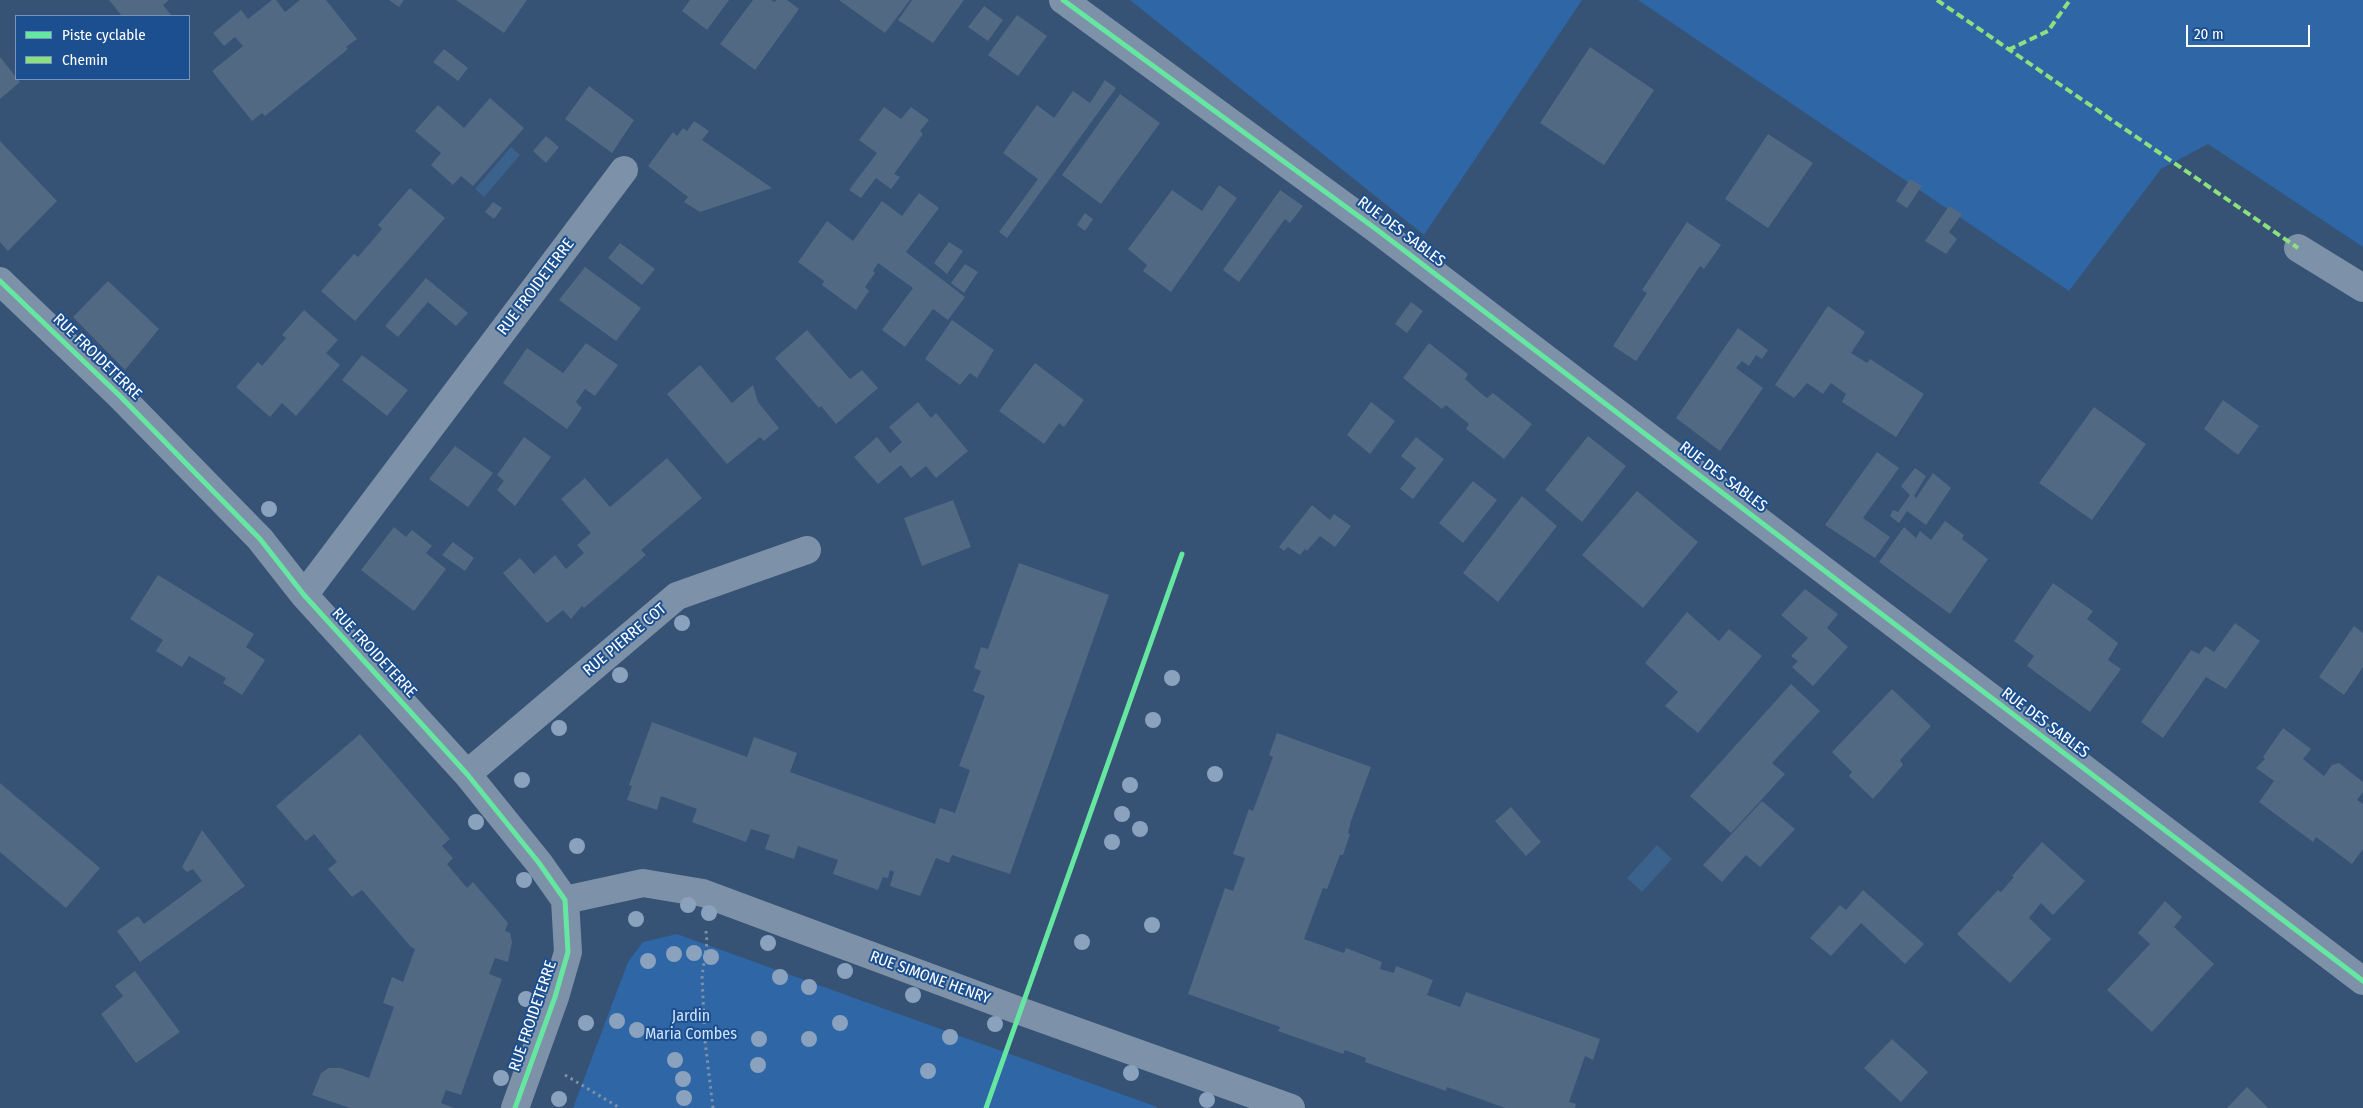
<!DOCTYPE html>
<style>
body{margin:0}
#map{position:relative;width:2363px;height:1108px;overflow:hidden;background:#365274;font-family:"Fira Sans Condensed",sans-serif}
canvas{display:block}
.legend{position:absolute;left:15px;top:15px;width:175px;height:65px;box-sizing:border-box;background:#1b4f8f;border:1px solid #7695bc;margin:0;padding:6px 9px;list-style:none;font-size:15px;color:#fff}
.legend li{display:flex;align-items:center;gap:10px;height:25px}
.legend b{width:25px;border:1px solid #7695bc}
.scale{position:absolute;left:2186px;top:25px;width:124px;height:22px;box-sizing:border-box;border:2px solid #fff;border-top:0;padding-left:6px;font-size:15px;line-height:18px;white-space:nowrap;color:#fff;-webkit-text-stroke:4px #1b4f8f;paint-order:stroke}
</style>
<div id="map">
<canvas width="2363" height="1108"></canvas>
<ul class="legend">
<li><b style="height:6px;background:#66e7a1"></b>Piste cyclable</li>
<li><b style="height:6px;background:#8de07e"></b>Chemin</li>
</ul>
<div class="scale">20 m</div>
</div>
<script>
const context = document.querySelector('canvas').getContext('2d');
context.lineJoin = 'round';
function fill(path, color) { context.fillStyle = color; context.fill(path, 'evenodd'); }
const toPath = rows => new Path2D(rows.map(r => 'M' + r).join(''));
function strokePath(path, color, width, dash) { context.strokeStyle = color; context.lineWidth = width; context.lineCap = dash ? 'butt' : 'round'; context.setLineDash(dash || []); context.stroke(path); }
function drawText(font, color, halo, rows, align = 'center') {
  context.font = font + ' "Fira Sans Condensed",sans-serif'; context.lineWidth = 4; context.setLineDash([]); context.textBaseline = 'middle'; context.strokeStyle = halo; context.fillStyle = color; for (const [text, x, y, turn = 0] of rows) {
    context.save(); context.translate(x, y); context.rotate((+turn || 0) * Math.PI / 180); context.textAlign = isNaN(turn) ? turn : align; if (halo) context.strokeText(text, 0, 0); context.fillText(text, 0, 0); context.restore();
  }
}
const green = toPath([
 [1130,0,1582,0,1424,235],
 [1638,0,2363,0,2363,247,2208,144,2161,169,2069,291],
 [677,934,1157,1107,1157,1108,573,1108,628,962,643,942]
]);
const water = toPath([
 [511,147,520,155,484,197,475,189],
 [1657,845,1672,859,1642,892,1627,878]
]);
const building = toPath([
 [109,0,169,0,163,5,172,16,122,16],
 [272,0,276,0,285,12,300,0,326,0,357,39,346,47,348,49,265,116,262,113,252,121,212,71,243,46,235,37,224,46,213,33,241,10,248,19],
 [389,0,404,0,399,7],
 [456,0,527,0,504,33],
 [690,0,729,0,707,30,682,11],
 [753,0,771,0,775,2,776,0,787,0,799,9,755,70,720,44],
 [839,0,910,0,885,33],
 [912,0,964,0,933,43,898,20],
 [984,6,1003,20,988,41,968,27],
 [1017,15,1047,36,1018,76,988,55],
 [1590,47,1654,90,1604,165,1540,123],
 [444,49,468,68,458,81,433,62],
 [0,57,20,82,0,99],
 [1105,80,1116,88,1007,238,999,232,1038,179,1003,153,1037,105,1054,118,1073,91,1090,103],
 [589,86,634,120,612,153,565,119],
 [1120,94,1160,123,1101,204,1062,175],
 [490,98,524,128,473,186,461,176,453,185,431,165,441,153,415,131,438,105,464,128],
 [884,107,901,119,911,107,929,120,920,131,923,134,894,174,900,177,891,189,876,178,861,198,849,190,877,153,859,140],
 [694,121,709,131,702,140,772,188,700,212,684,202,688,197,648,166,673,132,677,136,683,128,687,131],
 [1768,134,1813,163,1768,228,1725,199],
 [546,136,559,147,546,163,533,151],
 [0,141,57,201,8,251,0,242],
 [1910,179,1922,186,1907,208,1896,201],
 [1219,185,1237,198,1171,292,1143,271,1147,265,1128,249,1172,190,1202,211],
 [410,188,445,218,355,321,321,291,354,254,358,257,382,229,378,225],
 [1280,190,1303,206,1290,223,1285,219,1239,282,1223,270],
 [919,193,939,208,906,252,965,297,948,320,933,309,905,347,882,330,913,288,878,263,873,271,875,273,865,287,869,291,856,310,822,285,824,281,798,262,827,221,853,241,882,201,902,216],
 [493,202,502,208,494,219,485,212],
 [1949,206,1962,214,1949,232,1957,239,1946,254,1925,241],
 [1085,213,1093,219,1085,231,1077,225],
 [1687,222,1721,245,1704,269,1700,266,1636,361,1613,346,1647,293,1642,290],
 [949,242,963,251,947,274,934,263],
 [620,243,655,269,642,285,608,258],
 [965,264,978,272,964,293,951,283],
 [585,267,641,308,616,341,559,300],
 [426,278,468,313,456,326,428,302,398,337,385,326],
 [108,281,159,329,125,370,73,317],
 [1411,302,1423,311,1407,333,1395,324],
 [1828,306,1865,332,1851,353,1867,363,1870,359,1924,394,1896,437,1842,402,1846,394,1831,383,1823,394,1807,383,1794,398,1775,385],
 [304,310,338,340,326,353,340,365,296,416,282,403,270,417,236,387,258,362,262,366,286,338,282,335],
 [952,320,994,350,977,378,970,373,960,385,925,359],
 [1738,328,1768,350,1762,359,1756,355,1749,366,1742,361,1736,368,1763,388,1720,451,1676,418],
 [807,330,850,379,862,370,878,388,836,424,821,406,819,408,775,358],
 [586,343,618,365,595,396,585,389,576,402,582,408,567,429,503,383,527,348,563,373],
 [1429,343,1468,374,1465,379,1476,389,1487,398,1493,393,1532,424,1504,459,1466,429,1469,424,1446,405,1442,409,1403,378],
 [362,355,408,390,387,416,342,380],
 [1035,363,1084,400,1064,427,1059,423,1044,444,999,411],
 [700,365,732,403,753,385,758,402,779,428,764,441,760,437,727,464,667,394],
 [2223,400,2259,426,2238,455,2204,429],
 [918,402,931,418,936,413,968,451,936,478,926,466,911,478,901,465,878,484,854,457,877,437,890,453,902,442,889,427],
 [1371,402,1395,421,1370,454,1347,435],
 [2094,407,2146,444,2092,520,2039,483],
 [1588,436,1626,466,1582,522,1545,490],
 [524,437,551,457,515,506,497,490,504,481,497,475],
 [1416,437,1444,459,1413,499,1400,489,1416,468,1401,456],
 [455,446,493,473,468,507,429,479],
 [1877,452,1899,468,1863,518,1890,537,1875,558,1825,525],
 [667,458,702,498,641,550,646,555,584,608,582,606,571,619,563,610,547,623,503,573,520,558,534,574,555,555,566,569,584,553,577,545,591,533,561,499,585,478,610,507],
 [1915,468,1926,476,1914,496,1916,498,1933,473,1951,488,1926,525,1907,511,1899,523,1890,516,1893,510,1898,512,1910,495,1901,486],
 [1473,481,1497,500,1463,543,1439,523],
 [1637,491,1698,542,1643,608,1582,555],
 [1522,496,1557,526,1498,602,1463,573],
 [953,500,971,547,922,566,904,518],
 [1312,505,1330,520,1334,514,1351,526,1335,547,1320,536,1307,551,1305,549,1300,555,1288,547,1284,551,1279,547],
 [1945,521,1964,535,1962,539,1988,559,1950,614,1879,562,1904,527,1916,538,1920,531,1931,540],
 [394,527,406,537,412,530,432,546,426,553,446,569,414,611,361,570],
 [453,542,474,558,465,571,442,555],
 [1019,563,1109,595,1010,874,952,855,949,863,936,858,920,896,890,886,894,872,890,870,888,878,883,877,878,890,833,874,838,860,798,846,794,859,765,849,770,835,751,829,746,842,692,822,697,809,661,796,657,810,627,800,632,786,629,785,652,722,747,757,754,737,797,753,790,772,935,824,940,808,955,813,970,770,959,766,985,696,973,691,981,671,974,668,981,647,988,649],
 [158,575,254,634,246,647,265,660,242,695,223,683,226,678,189,656,182,667,156,651,163,640,130,619],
 [2053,583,2093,611,2087,619,2118,643,2108,660,2121,669,2090,712,2027,666,2034,656,2014,641],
 [1805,589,1838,614,1827,628,1848,647,1813,686,1792,667,1798,661,1791,656,1808,638,1781,615],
 [1687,612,1719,641,1729,629,1762,656,1698,733,1665,706,1678,692,1645,663],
 [2235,623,2260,641,2226,689,2206,677,2163,738,2141,722,2191,650,2199,654,2205,646,2214,652],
 [2354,626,2363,633,2363,667,2344,695,2319,677],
 [1791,684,1820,711,1772,763,1785,774,1731,833,1690,796],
 [1892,689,1931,726,1900,760,1903,765,1873,799,1849,776,1852,772,1832,752],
 [2283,728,2311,749,2303,759,2324,776,2332,765,2339,763,2363,782,2363,792,2357,800,2363,804,2363,849,2352,864,2316,837,2313,842,2259,802,2274,781,2256,768,2265,759,2263,757],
 [1277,733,1371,767,1351,821,1348,833,1350,834,1343,855,1340,855,1327,889,1323,888,1304,939,1344,953,1346,948,1382,962,1380,969,1394,973,1396,966,1433,980,1427,995,1460,1007,1466,992,1600,1039,1593,1060,1585,1056,1569,1102,1576,1104,1575,1108,1505,1108,1447,1087,1446,1091,1365,1062,1366,1058,1345,1050,1343,1054,1278,1031,1280,1027,1188,994,1225,888,1233,891,1245,858,1233,854,1249,809,1253,811,1273,757,1269,755],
 [360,734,450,839,442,846,453,858,447,864,467,888,473,882,508,923,505,931,510,933,512,942,508,962,495,958,489,974,502,979,461,1095,446,1090,441,1103,454,1108,350,1108,312,1095,321,1073,329,1068,341,1068,369,1078,394,1007,383,1003,392,977,403,982,415,949,411,947,362,890,352,897,328,869,337,862,314,834,306,841,276,806],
 [0,783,100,868,66,908,0,852],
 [1762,801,1795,829,1760,867,1746,855,1722,882,1703,865],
 [1511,807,1541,842,1526,856,1495,821],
 [202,830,245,886,140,962,117,931,138,916,144,924,202,881,193,869,187,872,182,867],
 [2042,842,2085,881,2053,915,2041,903,2029,918,2051,939,2010,983,1957,934,1998,890,2001,892,2014,877,2012,876],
 [1863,890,1924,944,1905,964,1861,923,1831,956,1810,938,1840,905,1846,910],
 [2165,901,2182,917,2174,927,2214,964,2152,1032,2107,990,2150,944,2138,933],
 [135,971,180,1032,136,1063,101,1014,123,996,115,986],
 [1892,1039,1928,1072,1901,1102,1864,1068],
 [2247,1087,2268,1108,2227,1108]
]);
const path = toPath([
 [706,931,707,942,702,976,705,1041,713,1108],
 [565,1075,620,1108]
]);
const minor = toPath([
 [1063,0,1376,229,2363,981],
 [2298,248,2363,288],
 [0,281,120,396,260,539,304,595,467,774,539,863,565,900,568,952,555,997,515,1108],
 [304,595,624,170],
 [467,774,677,596,807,550],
 [565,900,643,883,703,893,1020,1011,1291,1108]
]);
const quiet = toPath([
 [1937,0,2298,248],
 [2008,50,2048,31,2070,0]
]);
const cycleway = toPath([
 [1063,0,1376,229,2363,981],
 [0,281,120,396,260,539,304,595,467,774,539,863,565,900,568,952,555,997,515,1108],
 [986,1108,1182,554]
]);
const trees = [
 [269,509],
 [682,623],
 [620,675],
 [1172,678],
 [1153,720],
 [559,728],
 [1215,774],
 [522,780],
 [1130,785],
 [1122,814],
 [476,822],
 [1140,829],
 [1112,842],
 [577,846],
 [524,880],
 [688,905],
 [709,913],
 [636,919],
 [1152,925],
 [1082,942],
 [768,943],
 [694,953],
 [674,954],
 [711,957],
 [648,961],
 [845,971],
 [780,977],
 [809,987],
 [913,995],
 [526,999],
 [617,1021],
 [586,1023],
 [840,1023],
 [995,1024],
 [637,1030],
 [950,1037],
 [759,1039],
 [809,1039],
 [675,1060],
 [758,1065],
 [928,1071],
 [1131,1073],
 [501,1078],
 [683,1079],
 [684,1098],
 [559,1099],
 [1207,1100]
];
const streetNames = [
 ["RUE DES SABLES",1401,232,37],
 ["RUE FROIDETERRE",536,287,-53],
 ["RUE FROIDETERRE",97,357,44],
 ["RUE DES SABLES",1723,477,37],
 ["RUE PIERRE COT",625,640,-40],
 ["RUE FROIDETERRE",374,653,47],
 ["RUE DES SABLES",2045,723,37],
 ["RUE SIMONE HENRY",930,978,20],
 ["RUE FROIDETERRE",533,1016,-71]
];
const parkNames = [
 ["Jardin",691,1017],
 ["Maria Combes",691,1035]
];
fill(green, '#2f66a5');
fill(water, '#3b618d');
fill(building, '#526984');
strokePath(path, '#7d92a8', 3, [2.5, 4]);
strokePath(minor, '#7d92a8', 28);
strokePath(quiet, '#8de07e', 4, [8, 4]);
strokePath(cycleway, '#66e7a1', 5);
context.fillStyle = '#8aa2be';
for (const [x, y] of trees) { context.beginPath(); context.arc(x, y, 8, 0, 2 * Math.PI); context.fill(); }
drawText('16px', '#fff', '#1b4f8f', streetNames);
drawText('16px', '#cfe3fa', '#1b4f8f', parkNames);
</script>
